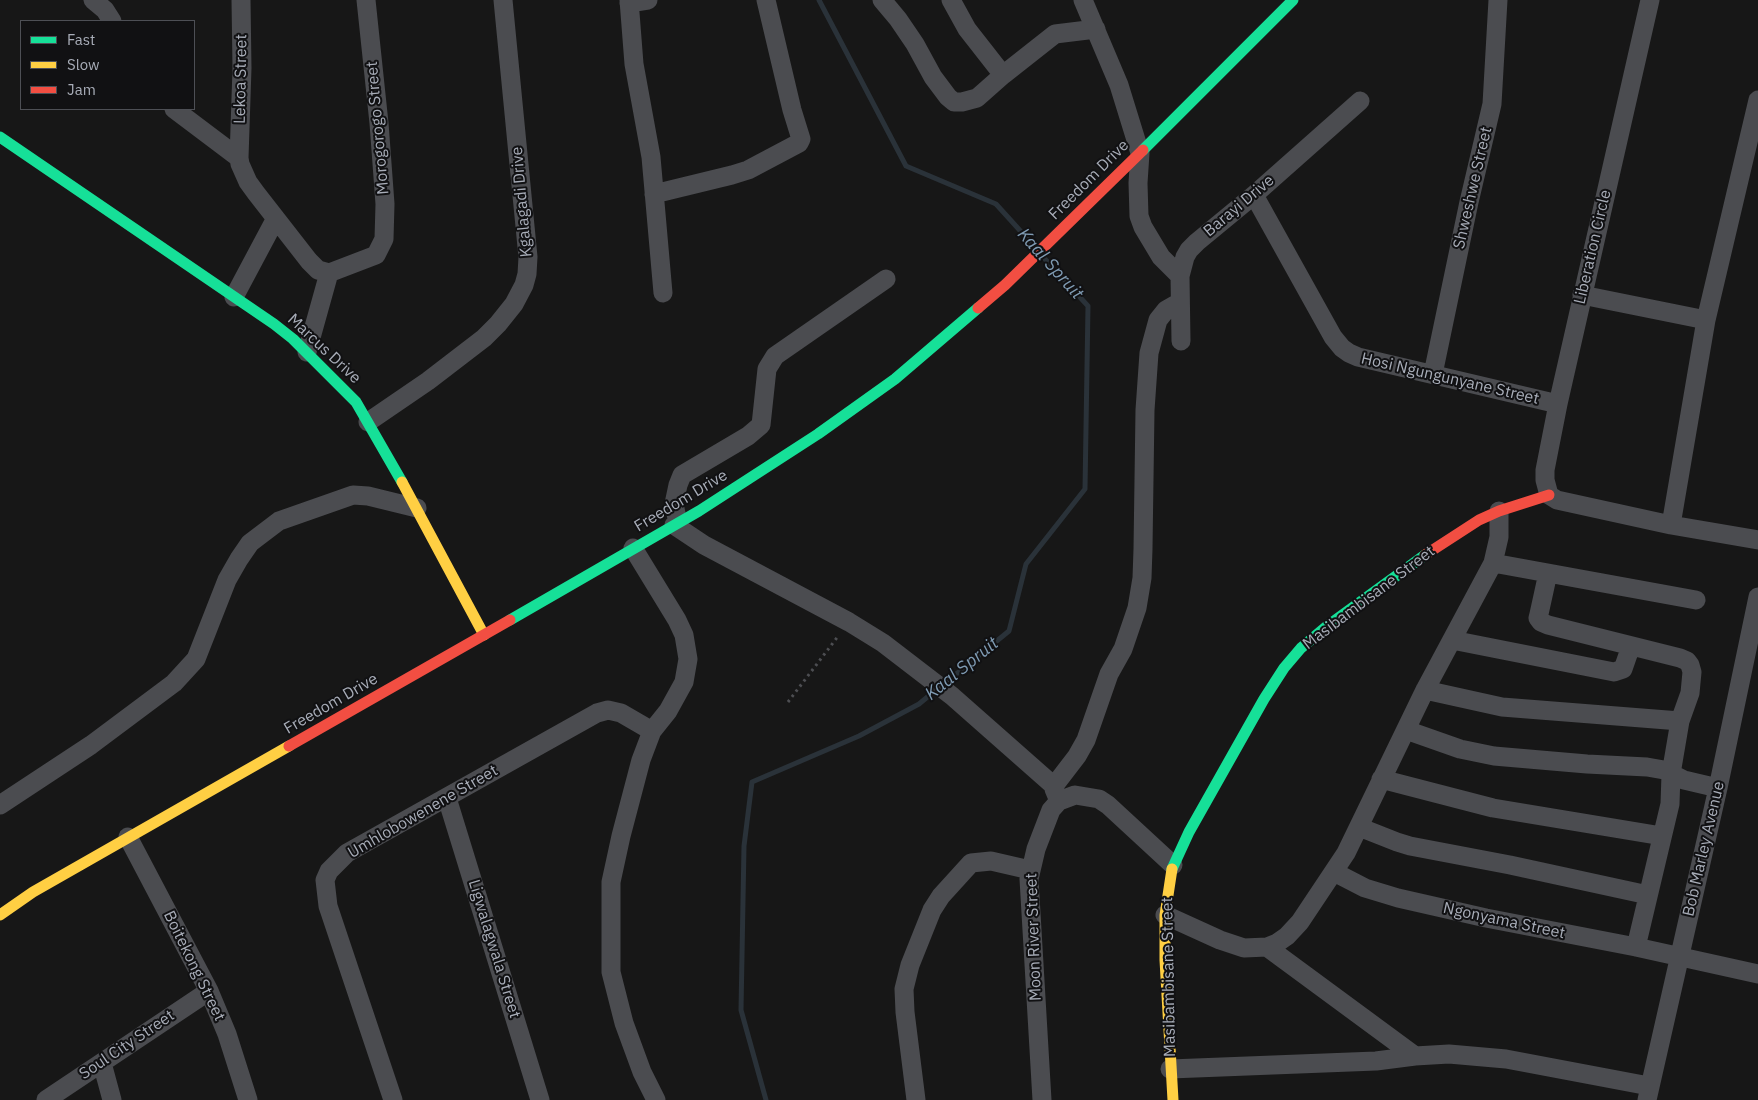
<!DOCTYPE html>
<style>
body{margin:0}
#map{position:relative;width:1758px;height:1100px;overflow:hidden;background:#171717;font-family:"IBM Plex Sans",sans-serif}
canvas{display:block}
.legend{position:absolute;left:20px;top:20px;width:175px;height:90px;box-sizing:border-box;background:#111113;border:1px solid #4d4f55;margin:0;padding:6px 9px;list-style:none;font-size:15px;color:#a8adb8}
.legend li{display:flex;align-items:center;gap:10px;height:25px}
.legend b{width:25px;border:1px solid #4d4f55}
</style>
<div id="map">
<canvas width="1758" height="1100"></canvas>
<ul class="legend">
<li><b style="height:6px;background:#16e098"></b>Fast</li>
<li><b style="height:6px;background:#ffcf43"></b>Slow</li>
<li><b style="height:6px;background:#f24e42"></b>Jam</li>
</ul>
</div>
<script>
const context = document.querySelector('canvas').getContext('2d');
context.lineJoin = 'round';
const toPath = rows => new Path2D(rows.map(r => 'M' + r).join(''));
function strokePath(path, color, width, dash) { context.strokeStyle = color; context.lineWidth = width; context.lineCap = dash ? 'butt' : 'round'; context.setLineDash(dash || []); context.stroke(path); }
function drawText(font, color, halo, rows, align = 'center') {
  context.font = font + ' "IBM Plex Sans",sans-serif'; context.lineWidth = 4; context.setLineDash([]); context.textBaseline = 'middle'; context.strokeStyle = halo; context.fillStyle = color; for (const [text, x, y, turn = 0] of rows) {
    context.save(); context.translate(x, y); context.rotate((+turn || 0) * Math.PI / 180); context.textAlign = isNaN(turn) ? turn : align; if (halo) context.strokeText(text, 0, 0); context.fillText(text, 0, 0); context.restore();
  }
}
const stream = toPath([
 [819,0,906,166,996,204,1034,246],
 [944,684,1009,631,1026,564,1085,489,1088,306,1044,258],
 [766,1100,741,1010,744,846,752,782,859,736,919,704,937,689]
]);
const path = toPath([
 [788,702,839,635]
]);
const street = toPath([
 [93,0,105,10,112,21],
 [241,0,242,68,239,158,240,164,248,182,256,193,309,261,318,270,329,273,376,255,384,239,385,204,379,123,366,0],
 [629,0,634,64,651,157,663,293],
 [882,0,898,19,915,44,933,77,948,97,954,102,962,102,977,98,1003,75,1055,34,1096,29],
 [951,0,967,29,1003,75],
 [1083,0,1119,85,1140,153,1138,183,1139,216,1143,227,1161,257,1180,276],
 [1650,0,1558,404,1545,470,1545,480,1549,495,1557,500,1671,525,1758,540],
 [629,3,648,0],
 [174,109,239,158],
 [654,194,732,175,748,170,799,143,801,139,792,110,766,0],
 [1254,195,1333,337,1342,348,1349,353,1358,357,1558,404],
 [1582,295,1706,320],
 [234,297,275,220],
 [1181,341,1180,276,1185,257,1189,250,1197,242,1254,195,1360,101],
 [307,352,329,273],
 [1433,374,1469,202,1492,104,1498,0],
 [368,422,428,381,484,338,498,324,514,304,524,285,527,274,528,257,503,0],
 [678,523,674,504,678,485,682,475,748,436,761,425,767,369,775,356,886,279],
 [674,525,704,545,849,622,883,643,952,696,1054,786],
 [1671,525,1706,320,1758,100],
 [633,548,677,620,684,635,688,659,684,682,668,711,652,731,641,760,621,836,611,882,611,972,624,1023,642,1072,656,1100],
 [1493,563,1696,600],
 [1548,573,1539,614,1538,618,1541,622,1548,625,1680,658,1687,661,1690,665,1692,672,1690,693,1680,721,1671,774,1670,804,1636,947],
 [1452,640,1614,672,1623,669,1631,646],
 [1425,690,1502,707,1680,721],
 [1406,730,1460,749,1494,756,1587,764,1647,767,1664,770,1684,780,1718,788],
 [1381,779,1493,808,1662,836],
 [447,798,540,1100],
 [1059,801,1054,789,1054,786,1077,756,1086,740,1109,674,1123,649,1137,608,1142,578,1143,549,1145,410,1149,353,1158,320,1166,310,1180,302],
 [0,805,91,745,174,683,196,659,227,580,239,559,250,543,279,521,353,495,368,496,417,508],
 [1359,827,1397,842,1410,846,1510,865,1648,895],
 [128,837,209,991,227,1034,248,1100],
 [1334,872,1365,888,1398,898,1486,918,1636,947,1758,974],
 [1165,915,1220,940,1244,948,1267,947,1277,943,1287,936,1300,922,1346,853,1425,690,1493,563,1499,537,1499,511],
 [1267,947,1415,1056],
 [102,1063,112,1100],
 [1170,1069,1376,1061,1415,1056,1449,1054,1506,1059,1649,1086],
 [46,1100,209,991],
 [393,1100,328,906,325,880,329,871,347,853,597,713,608,710,621,713,652,731],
 [916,1100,905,1012,904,989,910,965,932,910,941,896,971,863,991,861,1030,870],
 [1042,1100,1029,879,1036,849,1051,810,1059,801,1075,795,1099,799,1108,805,1173,865],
 [1647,1100,1718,788,1758,597]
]);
const fast = toPath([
 [0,137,274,324,293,339,356,402,402,482],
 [1143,150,1293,0],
 [510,620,699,511,818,434,895,379,978,308],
 [1172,869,1189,832,1264,699,1284,668,1301,648,1326,627,1425,555]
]);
const slow = toPath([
 [402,482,484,635],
 [1172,869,1165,915,1165,960,1173,1100],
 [0,915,33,892,289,746]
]);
const jam = toPath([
 [978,308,1005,285,1143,150],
 [1425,555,1479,520,1499,511,1549,495],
 [289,746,510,620]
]);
const streetNames = [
 ["Lekoa Street",241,79,-89],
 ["Morogorogo Street",378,128,-95],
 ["Freedom Drive",1089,180,-45],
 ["Shweshwe Street",1473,188,-77],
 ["Kgalagadi Drive",522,202,-95],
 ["Barayi Drive",1239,206,-40],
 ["Liberation Circle",1593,247,-77],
 ["Marcus Drive",324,349,43],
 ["Hosi Ngungunyane Street",1450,379,13],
 ["Freedom Drive",681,501,-31],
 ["Masibambisane Street",1369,598,-37],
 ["Freedom Drive",331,704,-30],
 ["Umhlobowenene Street",423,812,-30],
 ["Bob Marley Avenue",1704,849,-77],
 ["Ngonyama Street",1504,921,12],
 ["Moon River Street",1034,937,-92],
 ["Ligwalagwala Street",494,949,73],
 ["Boitekong Street",194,966,64],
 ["Masibambisane Street",1169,977,-91],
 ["Soul City Street",127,1045,-34]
];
const waterNames = [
 ["Kaal Spruit",1050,264,48],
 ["Kaal Spruit",962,669,-39]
];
strokePath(stream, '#2a3239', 5);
strokePath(path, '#4d4e52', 3, [2.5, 4]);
strokePath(street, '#4b4c50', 19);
strokePath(fast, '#16e098', 11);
strokePath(slow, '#ffcf43', 11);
strokePath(jam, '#f24e42', 11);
drawText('16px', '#a8adb8', '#111113', streetNames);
drawText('italic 18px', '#7f9bb3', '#111113', waterNames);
</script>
